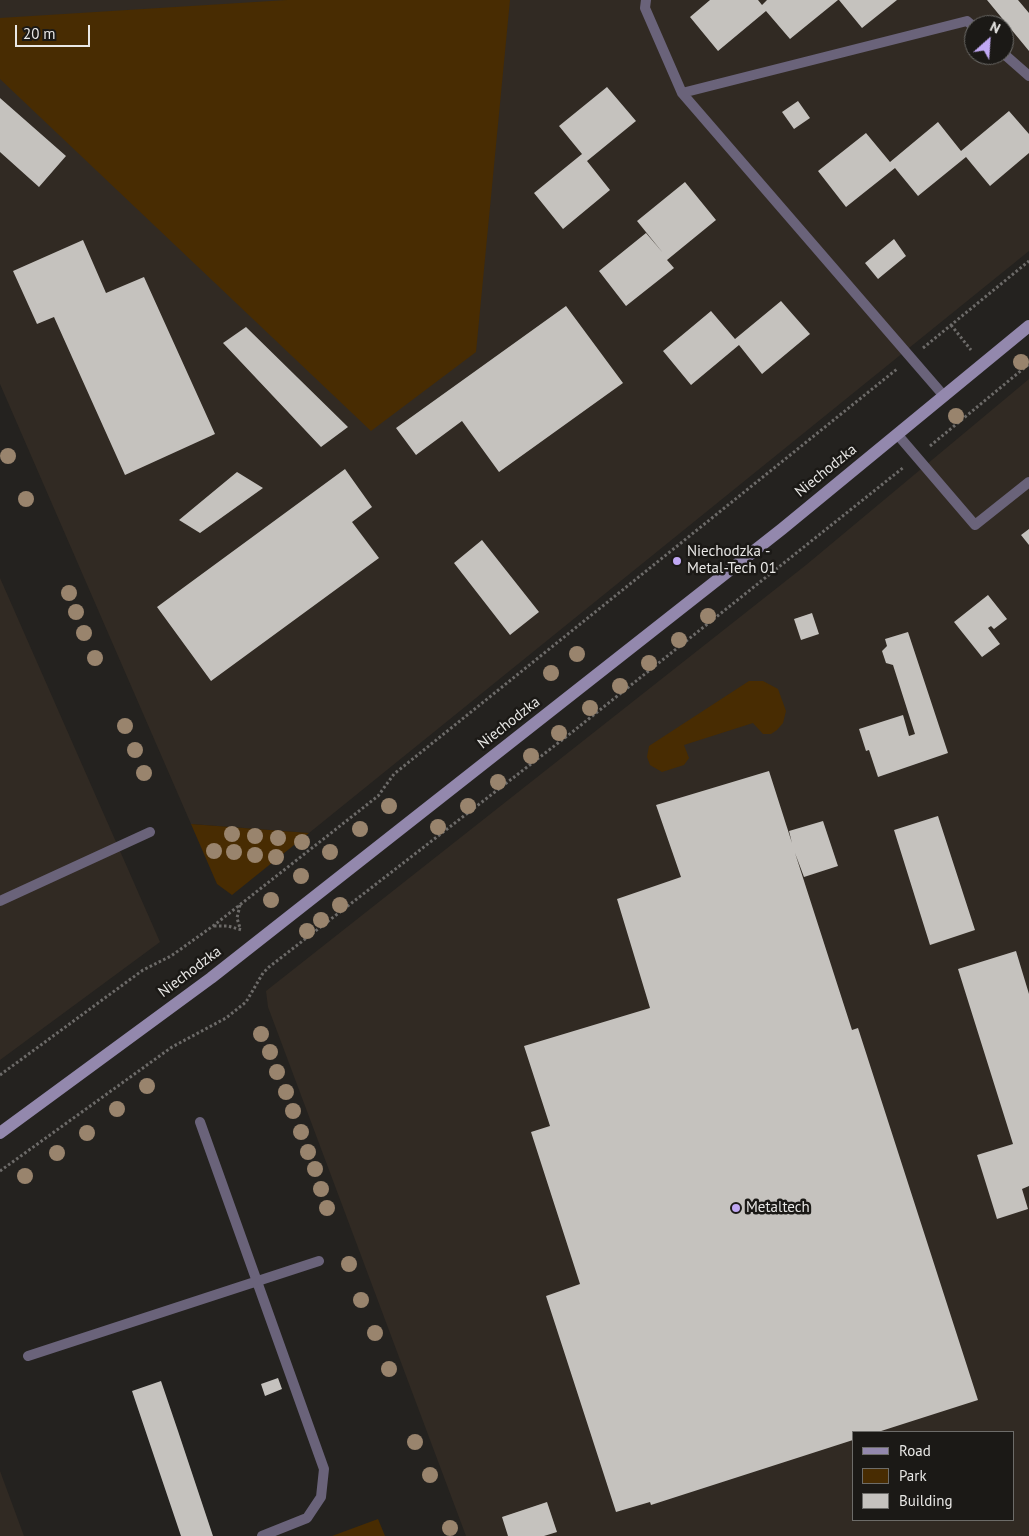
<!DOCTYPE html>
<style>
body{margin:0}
#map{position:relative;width:1029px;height:1536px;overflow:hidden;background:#24221f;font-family:"PT Sans",sans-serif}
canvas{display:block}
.legend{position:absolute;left:852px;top:1431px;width:162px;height:90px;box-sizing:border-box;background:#1b1916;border:1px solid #6d6c69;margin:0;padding:6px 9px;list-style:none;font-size:15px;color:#e9e8e6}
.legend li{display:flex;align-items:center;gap:10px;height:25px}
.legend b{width:25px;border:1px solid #6d6c69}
.north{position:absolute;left:964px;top:15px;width:50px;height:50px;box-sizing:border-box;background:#1b1916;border:1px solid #6d6c69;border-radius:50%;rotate:26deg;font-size:14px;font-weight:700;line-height:20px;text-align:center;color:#e9e8e6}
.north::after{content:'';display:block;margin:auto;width:18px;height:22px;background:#c0a8f3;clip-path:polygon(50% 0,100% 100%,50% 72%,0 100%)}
.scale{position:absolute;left:15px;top:25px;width:75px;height:22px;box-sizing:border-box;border:2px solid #e9e8e6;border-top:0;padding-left:6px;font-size:15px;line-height:18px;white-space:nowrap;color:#e9e8e6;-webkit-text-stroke:4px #1b1916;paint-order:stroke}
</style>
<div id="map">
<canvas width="1029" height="1536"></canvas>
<ul class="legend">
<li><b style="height:6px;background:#9388ad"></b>Road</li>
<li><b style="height:14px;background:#482c02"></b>Park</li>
<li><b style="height:14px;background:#c5c2be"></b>Building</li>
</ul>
<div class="north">N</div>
<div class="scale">20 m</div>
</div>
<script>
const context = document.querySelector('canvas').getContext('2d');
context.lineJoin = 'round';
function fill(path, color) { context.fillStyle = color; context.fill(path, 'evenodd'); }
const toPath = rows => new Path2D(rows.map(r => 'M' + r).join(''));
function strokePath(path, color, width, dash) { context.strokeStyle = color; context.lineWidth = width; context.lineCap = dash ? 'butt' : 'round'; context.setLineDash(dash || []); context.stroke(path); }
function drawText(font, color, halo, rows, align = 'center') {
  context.font = font + ' "PT Sans",sans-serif'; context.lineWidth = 5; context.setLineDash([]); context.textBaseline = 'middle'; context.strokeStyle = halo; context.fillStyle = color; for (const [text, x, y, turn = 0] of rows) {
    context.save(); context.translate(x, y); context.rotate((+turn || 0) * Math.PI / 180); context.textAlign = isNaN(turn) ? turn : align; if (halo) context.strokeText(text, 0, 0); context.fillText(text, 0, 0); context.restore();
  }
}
const built = toPath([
 [0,0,1029,0,1029,251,309,833,191,824,0,384],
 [974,25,1004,25,1004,55,974,55],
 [1029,379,1029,1536,466,1536,268,1007,266,991,806,565],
 [853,1432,1013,1432,1013,1520,853,1520],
 [0,578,160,942,0,1060],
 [0,1471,24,1536,0,1536]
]);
const green = toPath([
 [287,0,510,0,476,352,371,431,0,79,0,18],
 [749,681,763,681,778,689,786,711,783,723,777,730,771,734,763,734,753,723,684,745,689,758,684,765,662,772,650,765,647,757,649,746],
 [191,824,309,833,232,895,217,884],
 [378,1519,385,1536,332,1536]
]);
const building = toPath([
 [710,0,758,0,762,5,767,0,838,0,790,39,766,11,718,51,690,17],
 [839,0,897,0,862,28],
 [987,0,1018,0,1029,13,1029,51],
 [607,87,636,121,587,161,610,190,563,229,534,193,582,154,559,126],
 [0,98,66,156,39,187,0,152],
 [798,101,810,118,794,129,782,112],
 [1009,111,1029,134,1029,153,990,186,966,157,918,196,895,168,846,207,818,171,866,133,890,162,938,122,961,151],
 [685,182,716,220,667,260,674,268,626,306,599,271,646,233,663,253,637,221],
 [894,239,906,256,878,279,865,263],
 [83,240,106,293,144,277,215,434,125,475,54,317,37,324,13,271],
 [781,301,810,334,762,374,739,345,691,385,663,351,711,311,735,339],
 [566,306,623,383,499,472,462,421,416,455,396,428],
 [246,327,348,427,321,447,223,343],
 [345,469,372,507,352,522,379,558,211,681,157,607],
 [237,472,263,488,200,533,179,520],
 [1029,529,1029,545,1021,535],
 [482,540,539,612,510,635,454,563],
 [988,595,1007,619,994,629,991,626,988,628,1000,644,982,657,954,622],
 [812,613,819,634,801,640,794,619],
 [908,632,948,753,878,777,869,750,866,751,859,729,903,715,909,736,915,734,893,665,886,663,882,651,887,646,885,639],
 [769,771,792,843,789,831,823,821,838,866,804,877,795,853,852,1030,858,1028,978,1400,878,1432,853,1432,853,1440,651,1505,650,1502,616,1512,546,1296,580,1284,531,1132,550,1126,524,1046,650,1008,617,899,681,877,656,805],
 [938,816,975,930,930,945,894,830],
 [1016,951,1029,994,1029,1186,1022,1189,1028,1209,997,1219,977,1155,1013,1144,958,969],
 [278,1378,282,1389,265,1396,261,1384],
 [161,1381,178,1431,213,1536,181,1536,132,1391],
 [547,1502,557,1532,544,1536,508,1536,502,1517]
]);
const path = toPath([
 [951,325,971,350],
 [923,348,1029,261],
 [930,446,1029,364],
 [240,905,237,918,240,928],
 [214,926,228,926,242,930],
 [0,1075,143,970,171,956,213,926,378,796,394,774,897,369],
 [0,1171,172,1047,226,1018,246,1002,263,973,269,967,571,733,904,467]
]);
const lane = toPath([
 [646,0,645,8,682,93,944,396],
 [1004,54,1029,76],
 [682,93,967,21,974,27],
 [897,434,975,525,1029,482],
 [0,901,150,832],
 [200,1122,324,1469,321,1497,307,1518,262,1536],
 [28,1356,319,1261]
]);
const secondary = toPath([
 [0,1133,211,978,782,529,1029,326]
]);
const trees = [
 [1021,362],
 [956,416],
 [8,456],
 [26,499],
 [69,593],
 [76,612],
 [708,616],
 [84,633],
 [679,640],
 [577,654],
 [95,658],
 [649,663],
 [551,673],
 [620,686],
 [590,708],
 [125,726],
 [559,733],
 [135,750],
 [531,756],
 [144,773],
 [498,782],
 [389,806],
 [468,806],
 [438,827],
 [360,829],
 [232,834],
 [255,836],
 [278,838],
 [302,842],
 [214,851],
 [234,852],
 [330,852],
 [255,855],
 [276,857],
 [301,876],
 [271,900],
 [340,905],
 [321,920],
 [307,931],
 [261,1034],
 [270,1052],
 [277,1072],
 [147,1086],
 [286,1092],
 [117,1109],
 [293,1111],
 [301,1132],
 [87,1133],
 [308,1152],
 [57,1153],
 [315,1169],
 [25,1176],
 [321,1189],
 [327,1208],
 [349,1264],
 [361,1300],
 [375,1333],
 [389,1369],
 [415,1442],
 [430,1475],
 [450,1528]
];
const markers = [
 [677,561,5,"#c0a8f3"],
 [736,1208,5,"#c0a8f3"]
];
const streetNames = [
 ["Niechodzka",826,471,-39],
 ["Niechodzka",509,723,-38],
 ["Niechodzka",190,972,-37]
];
const poiNames = [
 ["Niechodzka -",687,552],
 ["Metal-Tech 01",687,569],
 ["Metaltech",746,1208]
];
fill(built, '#312a23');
fill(green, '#482c02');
fill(building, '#c5c2be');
strokePath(path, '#6d6b69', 3, [2.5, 2.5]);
strokePath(lane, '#6a637a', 10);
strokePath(secondary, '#9388ad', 12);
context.fillStyle = '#99846d';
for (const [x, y] of trees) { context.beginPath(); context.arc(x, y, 8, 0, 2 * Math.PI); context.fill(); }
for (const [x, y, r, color] of markers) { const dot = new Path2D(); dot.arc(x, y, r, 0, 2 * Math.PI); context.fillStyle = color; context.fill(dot); strokePath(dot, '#1b1916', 2); }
drawText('15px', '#e9e8e6', '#1b1916', streetNames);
drawText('15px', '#e9e8e6', '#1b1916', poiNames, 'left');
</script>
